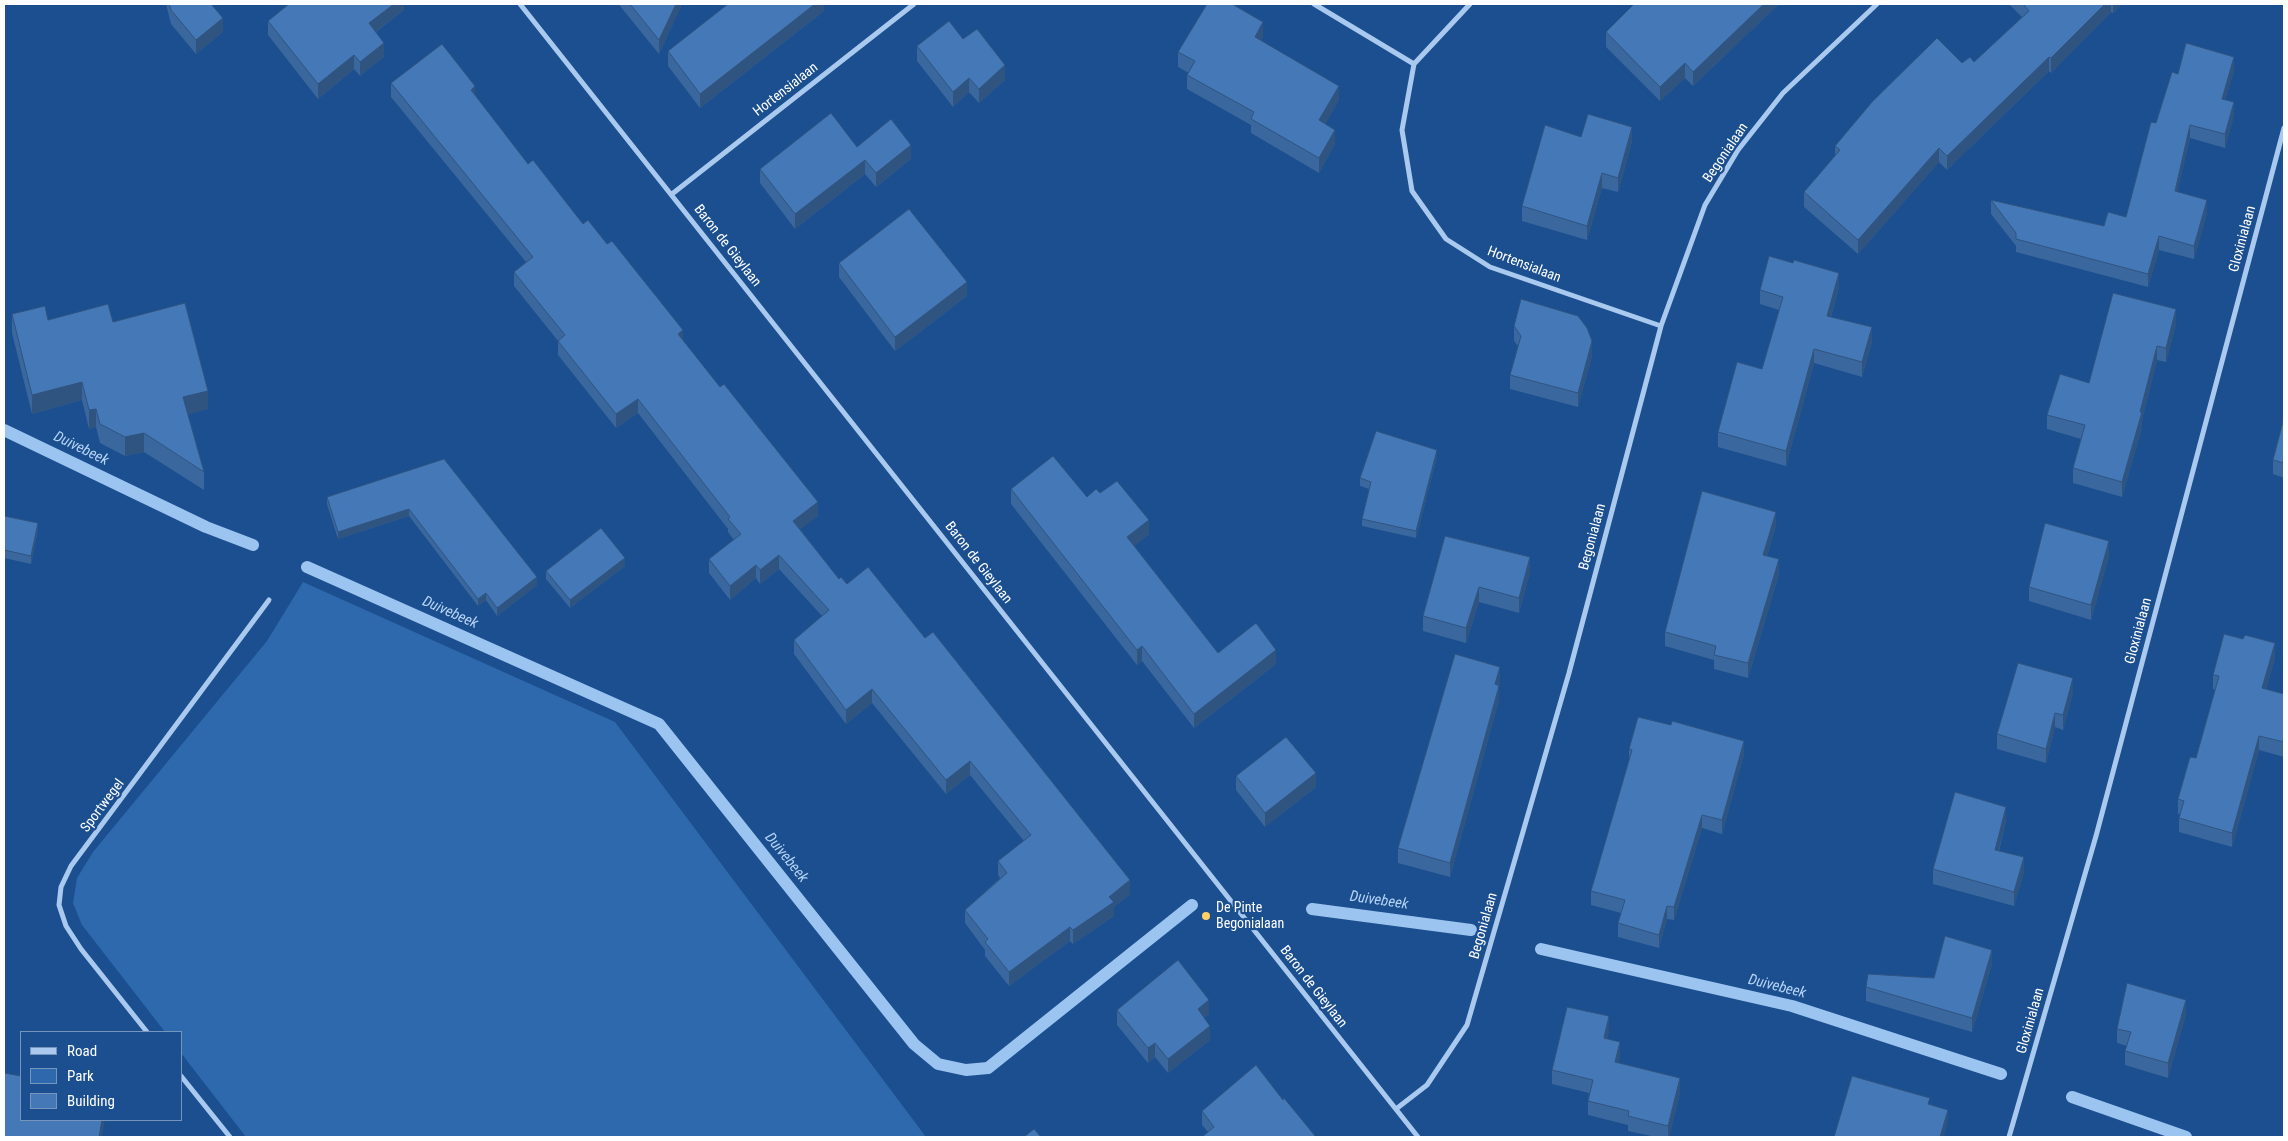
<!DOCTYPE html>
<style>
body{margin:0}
#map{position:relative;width:2288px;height:1141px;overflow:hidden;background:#1b4f8f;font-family:"Roboto Condensed",sans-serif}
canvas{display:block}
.frame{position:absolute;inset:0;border:5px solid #fff;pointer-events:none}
.legend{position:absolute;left:20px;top:1031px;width:162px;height:90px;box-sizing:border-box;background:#1b4f8f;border:1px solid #7695bc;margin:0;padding:6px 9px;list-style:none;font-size:15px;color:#fff}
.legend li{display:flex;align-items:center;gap:10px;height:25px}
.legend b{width:25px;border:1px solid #7695bc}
</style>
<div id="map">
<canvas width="2288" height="1141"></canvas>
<div class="frame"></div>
<ul class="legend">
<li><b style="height:6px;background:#a9c9ee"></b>Road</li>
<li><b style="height:14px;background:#2e69ad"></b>Park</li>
<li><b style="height:14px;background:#4478b7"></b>Building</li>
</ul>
</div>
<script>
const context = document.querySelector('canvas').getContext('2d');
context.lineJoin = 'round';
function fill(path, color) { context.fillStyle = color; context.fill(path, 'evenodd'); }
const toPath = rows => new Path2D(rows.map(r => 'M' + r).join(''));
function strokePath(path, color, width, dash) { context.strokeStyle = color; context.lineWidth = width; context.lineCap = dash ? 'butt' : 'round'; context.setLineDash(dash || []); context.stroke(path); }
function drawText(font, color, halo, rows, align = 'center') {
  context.font = font + ' "Roboto Condensed",sans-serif'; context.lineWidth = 4.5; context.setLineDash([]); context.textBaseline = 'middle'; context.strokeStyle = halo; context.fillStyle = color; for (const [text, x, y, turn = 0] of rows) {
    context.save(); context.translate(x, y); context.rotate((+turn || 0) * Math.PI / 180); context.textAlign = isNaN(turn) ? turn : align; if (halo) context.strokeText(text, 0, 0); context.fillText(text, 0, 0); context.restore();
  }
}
const green = toPath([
 [303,582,615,722,926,1137,246,1137,181,1053,181,1032,165,1032,82,925,73,903,77,878,93,852,267,641]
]);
const stream = toPath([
 [4,430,206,527,253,545],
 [307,567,659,724,914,1044,938,1064,966,1070,988,1068,1192,905],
 [1312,909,1471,930],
 [1541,949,1792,1006,2001,1074],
 [2072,1097,2186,1137]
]);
const street = toPath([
 [520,4,1418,1137],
 [1314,4,1414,64],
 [1470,4,1414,64,1402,130,1412,191,1446,239,1490,267,1661,326],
 [672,194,914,4],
 [147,1032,81,949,66,926,59,905,61,887,71,866,269,600],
 [181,1076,230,1137],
 [1396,1109,1427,1085,1467,1025,1569,673,1661,326,1705,205,1738,150,1783,93,1877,4],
 [2009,1137,2096,836,2284,128]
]);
const wall = toPath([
 [166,4,211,4,223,32,196,54,171,24],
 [404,4,404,10,376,32,384,57,360,76,354,69,318,99,268,35,268,21],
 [620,4,682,4,659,54,620,6],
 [824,4,824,11,700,108,668,66,668,51],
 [1634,4,1779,4,1693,86,1685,78,1660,101,1606,47,1606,32],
 [2009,4,2122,4,2113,13,2111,12,2051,73,2049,71,1947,170,1939,162,1858,254,1804,207,1804,192,1835,157,1835,146,1962,63,1974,62,2022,17],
 [1263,37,1261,40,1339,100,1325,124,1335,144,1319,173,1251,133,1251,125,1187,89,1187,75,1189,73,1178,67,1178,52],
 [963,39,1005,80,979,103,969,92,953,107,917,61,917,46],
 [2234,71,2225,100,2234,115,2225,148,2190,138,2177,192,2207,213,2194,259,2159,250,2148,287,2016,252,2016,246,1991,214,1991,200,2104,226,2126,217,2156,123,2178,74],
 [391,83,475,95,528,164,583,224,683,340,818,516,800,529,839,579,1130,894,1114,907,1114,916,1073,944,1070,941,1009,986,985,956,985,950,965,923,965,910,1000,878,998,875,998,861,1024,841,970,775,946,794,872,703,846,724,794,654,794,640,822,616,779,569,760,584,756,578,730,600,709,573,709,559,734,540,728,532,728,529,638,413,616,428,558,355,558,341,514,286,514,272,526,262,391,97],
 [1581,137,1632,141,1618,192,1602,188,1587,240,1522,221,1522,206],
 [857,147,911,159,876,187,865,174,795,229,760,183,760,169],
 [839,263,967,296,895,351,839,277],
 [1839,287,1831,317,1872,342,1862,377,1814,363,1786,466,1718,447,1718,432,1762,369,1779,310,1760,304,1760,290],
 [12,314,48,320,208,409,188,414,204,472,204,490,144,452,125,456,100,443,96,427,89,429,82,400,32,414,12,333],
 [2176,324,2166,362,2157,360,2142,420,2142,427,2122,497,2073,483,2073,468,2081,439,2047,429,2047,415,2089,383],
 [1514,326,1592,356,1578,407,1510,389,1510,375,1518,346,1514,341],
 [2284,418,2284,478,2273,474,2273,460],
 [1437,457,1416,538,1362,526,1362,519,1369,489,1360,486,1360,478],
 [444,459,537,585,497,616,486,600,478,606,409,516,338,539,327,504,327,497],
 [1011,489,1087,497,1100,493,1149,534,1134,546,1218,653,1276,664,1194,728,1142,661,1137,665,1011,504],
 [4,518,38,530,31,564,4,558],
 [1776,526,1767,556,1779,574,1748,678,1714,669,1714,660,1665,646,1665,632],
 [1445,536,1530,572,1519,613,1479,602,1466,643,1423,631,1423,616],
 [2109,556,2091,620,2029,601,2029,587],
 [625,566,570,608,546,579,546,571],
 [2275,658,2266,689,2284,694,2284,757,2259,750,2232,847,2179,832,2179,818,2181,814,2178,814,2178,799,2196,758,2215,690,2213,689,2213,675],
 [1500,681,1499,686,1499,700,1450,877,1398,863,1398,848],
 [2073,692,2063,730,2055,727,2046,763,1997,749,1997,734],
 [1629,749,1744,754,1722,834,1702,828,1674,920,1667,919,1659,948,1618,937,1618,923,1621,913,1591,905,1591,891,1629,761],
 [1236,776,1316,787,1265,827,1236,790],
 [2006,821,1999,851,2024,872,2014,906,1933,884,1933,869],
 [1992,964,1972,1032,1866,1001,1866,987,1934,978],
 [1117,1010,1209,1014,1204,1018,1210,1040,1168,1073,1155,1057,1148,1063,1117,1025],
 [2186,1014,2168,1078,2125,1065,2125,1051,2127,1046,2117,1043,2117,1029],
 [1609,1031,1607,1039,1620,1057,1618,1063,1680,1093,1669,1137,1656,1137,1628,1131,1628,1125,1588,1115,1588,1101,1589,1093,1552,1084,1552,1070],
 [1283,1100,1208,1132,1202,1125,1202,1111]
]);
const shadedWall = toPath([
 [394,4,404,4,404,10,369,37,369,23],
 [676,4,682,4,659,54,659,40],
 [815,4,824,4,824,11,700,108,700,94],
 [1764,4,1779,4,1693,86,1693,72],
 [2105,4,2111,4,2111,12,2051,73,2051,58],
 [2113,4,2122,4,2113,13],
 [223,18,223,32,196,54,196,40],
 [1263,22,1263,37,1255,51,1255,37],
 [384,43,384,57,360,76,360,62],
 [354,55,354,69,318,99,318,84],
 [2049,57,2049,71,1947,170,1947,156],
 [2234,57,2234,71,2222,112,2222,99],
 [1685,63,1685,78,1660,101,1660,87],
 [1005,65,1005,80,979,103,979,89],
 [969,78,969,92,953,107,953,92],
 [475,86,475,100,471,90],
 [1339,86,1339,100,1319,135,1319,120],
 [2234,102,2234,115,2225,148,2225,134],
 [2190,125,2190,138,2175,204,2175,191],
 [1632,127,1632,141,1618,192,1618,178],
 [1335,130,1335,144,1319,173,1319,158],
 [911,145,911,159,876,187,876,173],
 [1939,148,1939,162,1858,254,1858,240],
 [865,160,865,174,795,229,795,214],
 [1602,173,1602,188,1587,240,1587,226],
 [2207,200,2207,213,2194,259,2194,246],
 [2159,236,2159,250,2148,287,2148,274],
 [1839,273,1839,287,1827,330,1827,316],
 [967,282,967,296,895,351,895,337],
 [2176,309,2176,324,2166,362,2166,348],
 [1872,327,1872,342,1862,377,1862,362],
 [683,330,683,344,678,334],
 [1592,341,1592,356,1578,407,1578,393],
 [2157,346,2157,360,2142,420,2142,427,2122,497,2122,482],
 [1814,349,1814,363,1786,466,1786,451],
 [82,382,82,400,32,414,32,395],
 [208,391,208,409,183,416,183,397],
 [638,399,638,413,616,428,616,414],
 [96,409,96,427,89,429,89,410],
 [144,433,144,452,125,456,125,437],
 [1437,450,1437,457,1416,538,1416,531],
 [818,502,818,516,793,535,793,521],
 [409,509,409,516,338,539,338,532],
 [1776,512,1776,526,1763,570,1763,555],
 [1149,520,1149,534,1127,552,1127,537],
 [38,523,38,530,31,564,31,556],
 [2109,541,2109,556,2091,620,2091,605],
 [779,555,779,569,760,584,760,570],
 [1530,557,1530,572,1519,613,1519,598],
 [625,558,625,566,570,608,570,600],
 [1779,559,1779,574,1748,678,1748,663],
 [756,565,756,578,730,600,730,586],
 [537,577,537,585,497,616,497,608],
 [1479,587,1479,602,1466,643,1466,628],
 [486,593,486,600,478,606,478,599],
 [2275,643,2275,658,2262,703,2262,688],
 [1142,646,1142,661,1137,665,1137,650],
 [1276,650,1276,664,1194,728,1194,714],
 [1500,667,1500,681,1495,699,1495,684],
 [2073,678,2073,692,2063,730,2063,715],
 [1499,686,1499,700,1450,877,1450,863],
 [872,689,872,703,846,724,846,710],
 [2055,713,2055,727,2046,763,2046,749],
 [2259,736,2259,750,2232,847,2232,833],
 [1744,741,1744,754,1722,834,1722,820],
 [970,761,970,775,946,794,946,780],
 [1316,773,1316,787,1265,827,1265,813],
 [2006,807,2006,821,1995,864,1995,850],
 [1702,815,1702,828,1674,920,1674,907],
 [2024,857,2024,872,2014,906,2014,892],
 [1130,880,1130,894,1114,907,1114,916,1073,944,1073,930,1109,897],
 [1667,906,1667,919,1659,948,1659,935],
 [1070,927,1070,941,1009,986,1009,972],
 [1992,950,1992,964,1972,1032,1972,1018],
 [1209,1000,1209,1014,1198,1024,1198,1009],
 [2186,1000,2186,1014,2168,1078,2168,1063],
 [1609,1016,1609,1031,1604,1053,1604,1038],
 [1210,1026,1210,1040,1168,1073,1168,1059],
 [1620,1042,1620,1057,1615,1077,1615,1062],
 [1155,1043,1155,1057,1148,1063,1148,1048],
 [1680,1078,1680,1093,1669,1137,1668,1137,1668,1126],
 [1948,1110,1948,1122,1944,1137,1940,1137],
 [102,1120,105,1120,102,1137,99,1137]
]);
const building = toPath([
 [169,4,211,4,223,18,196,40,171,10,169,4],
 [289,4,394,4,369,23,384,43,360,62,354,55,318,84,268,21,289,4],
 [630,4,676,4,659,40,630,4],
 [728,4,815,4,700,94,668,51,728,4],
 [1207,4,1232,4,1263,22,1255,37,1339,86,1319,120,1335,130,1319,158,1251,119,1254,112,1187,75,1195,61,1178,52,1207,4],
 [1634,4,1764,4,1693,72,1685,63,1660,87,1606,32,1634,4],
 [2023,4,2105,4,2051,58,2049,57,1947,156,1939,148,1858,240,1804,192,1840,150,1835,146,1872,102,1937,38,1962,63,1970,57,1974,62,2029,11,2023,4],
 [949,21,963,39,977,29,1005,65,979,89,969,78,953,92,917,46,949,21],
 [2186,43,2234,57,2222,99,2234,102,2225,134,2190,125,2175,191,2207,200,2194,246,2159,236,2148,274,2016,239,2016,233,1991,200,2104,226,2108,212,2126,217,2151,122,2156,123,2172,72,2178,74,2186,43],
 [442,44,475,86,471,90,528,164,533,160,583,224,588,220,607,244,612,241,683,330,678,334,720,387,724,384,818,502,793,521,839,579,841,577,847,584,868,567,925,638,933,632,1130,880,1109,897,1114,902,1073,930,1070,927,1009,972,985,942,988,939,965,910,1007,873,998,861,1031,835,970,761,946,780,872,689,846,710,794,640,829,610,779,555,760,570,756,565,730,586,709,559,741,534,728,519,730,517,638,399,616,414,558,341,565,335,514,272,533,257,391,83,442,44],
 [831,113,857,147,891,119,911,145,876,173,865,160,795,214,760,169,831,113],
 [1588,114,1632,127,1618,178,1602,173,1587,226,1522,206,1545,125,1581,137,1588,114],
 [909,209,967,282,895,337,839,263,909,209],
 [1769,256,1793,263,1794,260,1839,273,1827,316,1872,327,1862,362,1814,349,1786,451,1718,432,1737,362,1762,369,1783,297,1760,290,1769,256],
 [2113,293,2176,309,2166,348,2157,346,2140,412,2142,412,2122,482,2073,468,2085,425,2047,415,2060,374,2089,383,2113,293],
 [1521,299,1578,316,1587,328,1592,341,1578,393,1510,375,1521,336,1514,326,1521,299],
 [185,303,208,391,183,397,204,472,144,433,125,437,100,424,96,409,89,410,82,382,32,395,12,314,45,306,48,320,108,304,113,322,185,303],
 [2284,418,2284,463,2273,460,2284,418],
 [1376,431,1437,450,1416,531,1362,519,1371,482,1360,478,1376,431],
 [1053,456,1087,497,1096,489,1100,493,1117,481,1149,520,1127,537,1218,653,1256,623,1276,650,1194,714,1142,646,1137,650,1011,489,1053,456],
 [444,459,537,577,497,608,486,593,478,599,409,509,338,532,327,497,444,459],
 [1702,491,1776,512,1763,555,1779,559,1748,663,1714,655,1716,646,1665,632,1702,491],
 [4,516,38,523,31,556,4,550,4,516],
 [2045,523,2109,541,2091,605,2029,587,2045,523],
 [601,528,625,558,570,600,546,571,601,528],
 [1445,536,1530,557,1519,598,1479,587,1466,628,1423,616,1445,536],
 [2224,634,2243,639,2245,635,2275,643,2262,688,2284,694,2284,742,2259,736,2232,833,2179,818,2184,801,2178,799,2190,757,2196,758,2219,676,2213,675,2224,634],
 [1455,654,1500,667,1495,684,1499,686,1450,863,1398,848,1455,654],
 [2018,663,2073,678,2063,715,2055,713,2046,749,1997,734,2018,663],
 [1638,717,1671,725,1672,721,1744,741,1722,820,1702,815,1674,907,1667,906,1659,935,1618,923,1625,900,1591,891,1632,750,1629,749,1638,717],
 [1286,737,1316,773,1265,813,1236,776,1286,737],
 [1955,792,2006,807,1995,850,2024,857,2014,892,1933,869,1955,792],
 [1945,936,1992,950,1972,1018,1866,987,1868,974,1934,978,1945,936],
 [1178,960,1209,1000,1198,1009,1210,1026,1168,1059,1155,1043,1148,1048,1117,1010,1178,960],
 [2127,983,2186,1000,2168,1063,2125,1051,2131,1032,2117,1029,2127,983],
 [1567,1007,1609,1016,1604,1038,1620,1042,1615,1062,1680,1078,1668,1126,1628,1116,1629,1111,1588,1101,1593,1080,1552,1070,1567,1007],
 [1256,1065,1283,1100,1284,1098,1316,1137,1202,1137,1214,1127,1202,1111,1256,1065],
 [4,1073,21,1076,21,1120,102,1120,99,1137,4,1137,4,1073],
 [1852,1076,1930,1098,1928,1104,1948,1110,1940,1137,1834,1137,1852,1076],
 [1034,1129,1041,1137,1024,1137,1034,1129]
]);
const markers = [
 [1206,916,5,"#ffd166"]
];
const streetNames = [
 ["Hortensialaan",786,90,-38],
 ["Begonialaan",1726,153,-56],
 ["Gloxinialaan",2243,239,-75],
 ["Baron de Gieylaan",727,246,52],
 ["Hortensialaan",1524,265,21],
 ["Begonialaan",1593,537,-75],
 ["Baron de Gieylaan",978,563,52],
 ["Gloxinialaan",2139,631,-75],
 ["Sportwegel",103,806,-53],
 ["Begonialaan",1484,926,-74],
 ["Baron de Gieylaan",1313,987,52],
 ["Gloxinialaan",2031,1021,-74]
];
const poiNames = [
 ["De Pinte",1216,908],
 ["Begonialaan",1216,924]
];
const waterNames = [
 ["Duivebeek",81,449,26],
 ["Duivebeek",450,613,24],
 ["Duivebeek",786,858,51],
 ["Duivebeek",1379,901,8],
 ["Duivebeek",1777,987,14]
];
fill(green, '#2e69ad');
strokePath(stream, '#9cc4f0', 12);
strokePath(street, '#a9c9ee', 5);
fill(wall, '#3a679d');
fill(shadedWall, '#305480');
fill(building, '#4478b7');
strokePath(building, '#305480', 1);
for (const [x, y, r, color] of markers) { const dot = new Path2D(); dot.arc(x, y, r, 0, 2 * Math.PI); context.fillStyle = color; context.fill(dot); strokePath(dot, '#1b4f8f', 2); }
drawText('14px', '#fff', '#1b4f8f', streetNames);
drawText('14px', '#fff', '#1b4f8f', poiNames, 'left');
drawText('italic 15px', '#b5d3f5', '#1b4f8f', waterNames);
</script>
